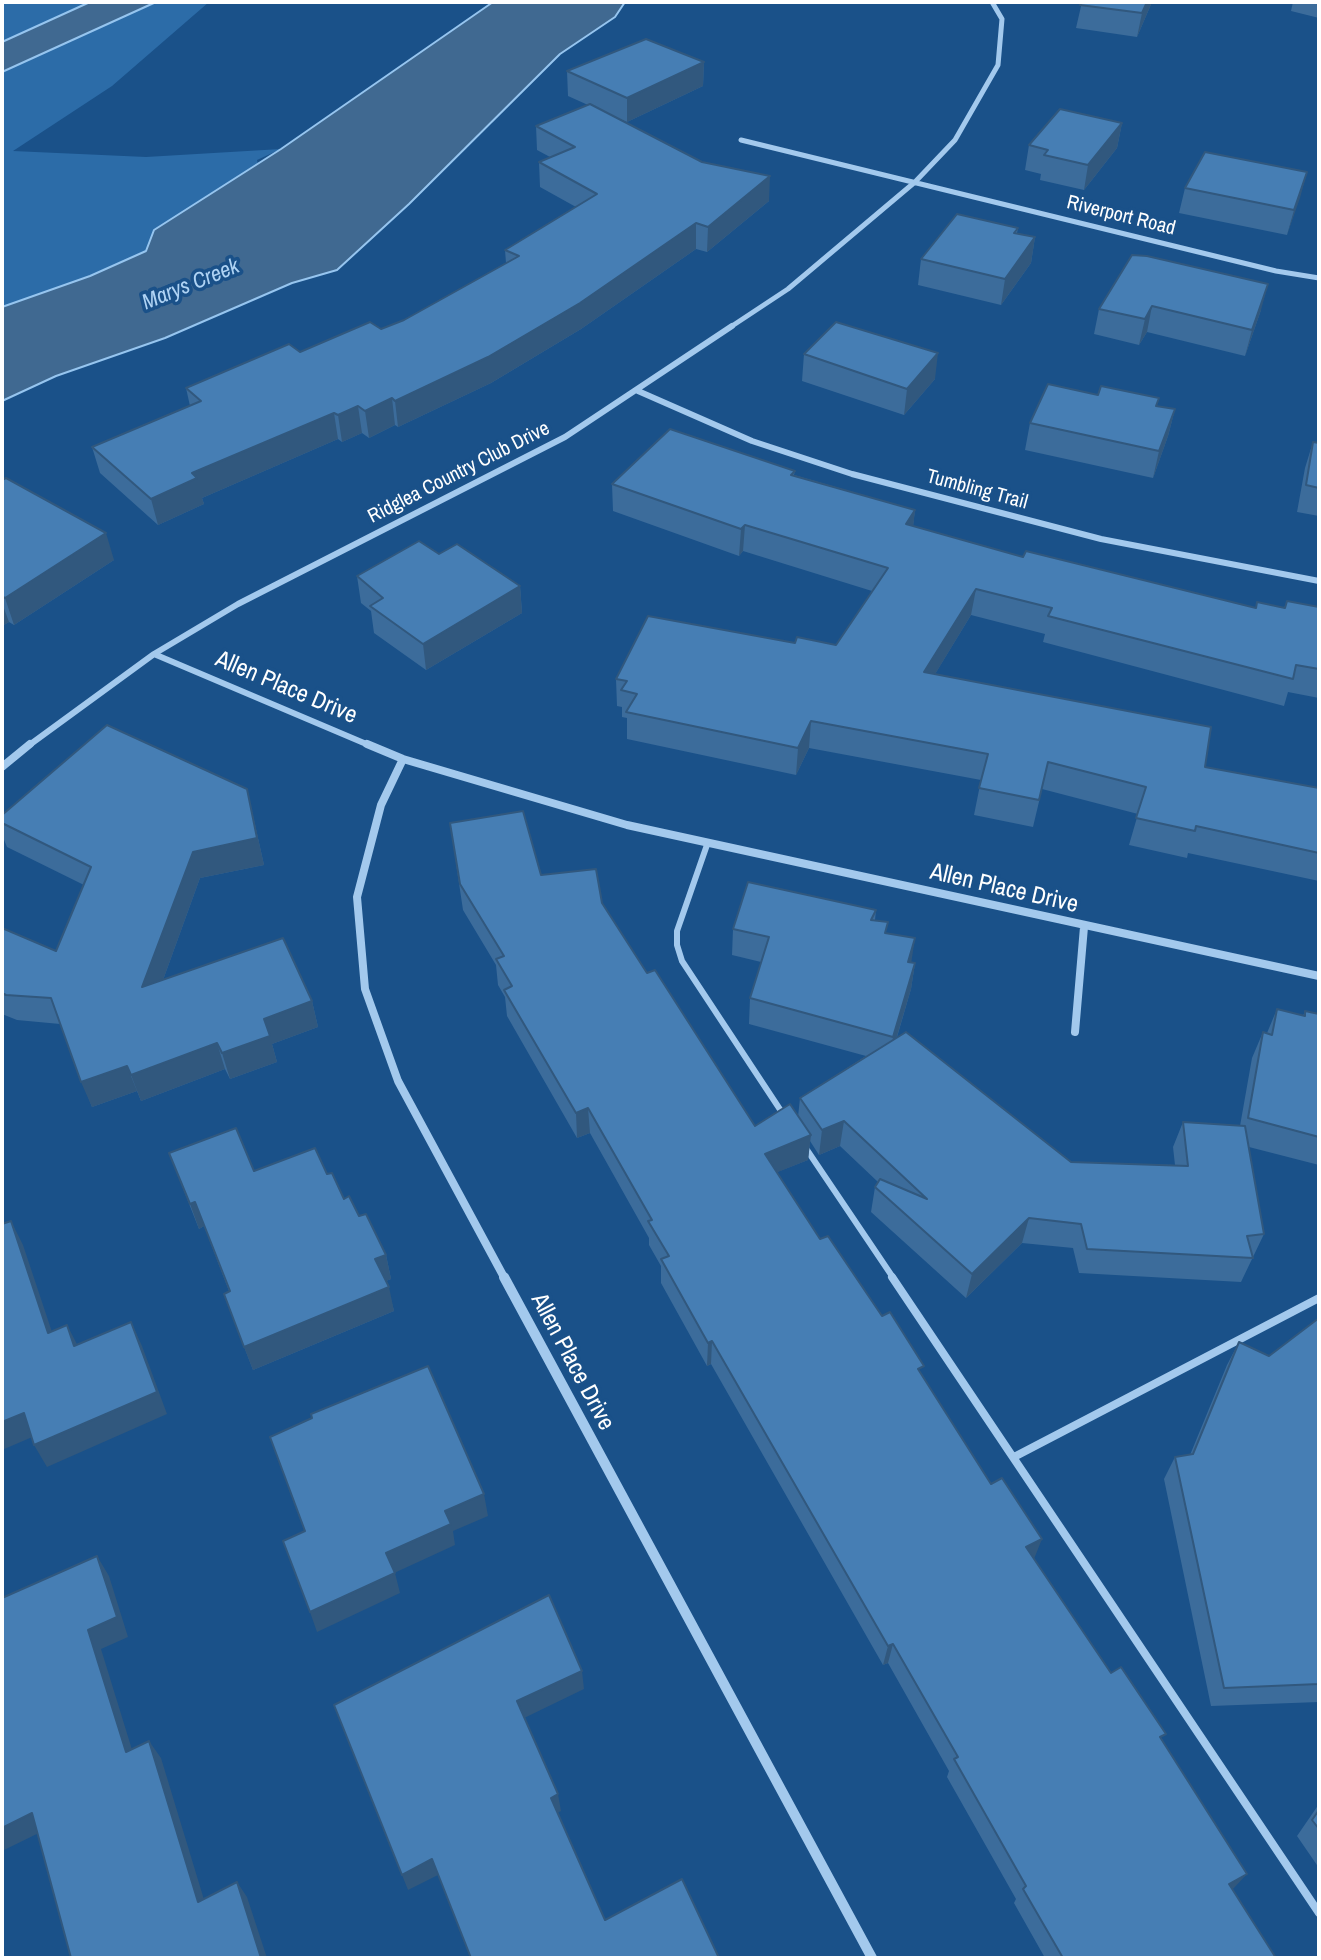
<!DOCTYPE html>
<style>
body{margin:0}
#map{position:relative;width:1321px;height:1960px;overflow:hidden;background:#1a5189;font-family:"Archivo Narrow",sans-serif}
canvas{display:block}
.frame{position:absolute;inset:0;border:4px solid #fff;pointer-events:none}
</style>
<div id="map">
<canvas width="1321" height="1960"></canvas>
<div class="frame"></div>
</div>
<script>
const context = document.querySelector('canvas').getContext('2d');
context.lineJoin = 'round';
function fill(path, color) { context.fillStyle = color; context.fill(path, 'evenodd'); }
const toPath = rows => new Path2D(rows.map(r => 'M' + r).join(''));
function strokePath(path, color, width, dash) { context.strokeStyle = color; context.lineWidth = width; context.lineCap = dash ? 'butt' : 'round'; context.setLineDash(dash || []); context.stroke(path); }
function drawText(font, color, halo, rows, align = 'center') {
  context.font = font + ' "Archivo Narrow",sans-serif'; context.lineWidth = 7; context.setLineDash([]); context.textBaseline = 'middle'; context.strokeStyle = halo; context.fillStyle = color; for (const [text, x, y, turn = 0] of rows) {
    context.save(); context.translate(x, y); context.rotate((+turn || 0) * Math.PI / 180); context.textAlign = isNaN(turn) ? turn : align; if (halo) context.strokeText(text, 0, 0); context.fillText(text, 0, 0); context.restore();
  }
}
const green = toPath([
 [2,2,209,2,112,86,13,151,146,157,281,149,257,160,264,197,2,331]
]);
const water = toPath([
 [90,2,156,2,2,72,2,42,90,2],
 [493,2,625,2,615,17,560,54,409,204,337,270,292,283,165,338,56,376,2,401,2,307,90,276,146,251,154,230,281,149,493,2]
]);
const serviceFar1 = toPath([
 [708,842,677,931,677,945,682,961,783,1114],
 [805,1147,894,1279]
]);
const service = toPath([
 [892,1277,1319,1913],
 [1014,1457,1319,1298]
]);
const minorFar3 = toPath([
 [741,140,1276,271,1319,278],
 [729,328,788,289,915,182,955,140,998,65,1002,19,992,2]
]);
const minorFar2 = toPath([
 [638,391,752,441,852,474,1101,539,1319,581],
 [154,654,371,746],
 [28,746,154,654,238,604,565,437,732,326]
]);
const minorFar1 = toPath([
 [367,744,403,759,627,825,1319,976],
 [403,759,381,805,357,897,365,989,398,1081,505,1279],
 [2,767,30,744],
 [1075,1032,1084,927]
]);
const minor = toPath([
 [504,1277,872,1958]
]);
const wall = toPath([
 [1082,2,1152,2,1137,37,1076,28],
 [1293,2,1319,2,1319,18,1291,11],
 [704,62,703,86,627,122,614,117,769,201,707,252,696,249,581,329,491,383,398,427,395,425,369,438,362,433,342,442,338,439,202,498,204,504,158,525,100,473,92,447,190,406,186,388,300,352,381,329,404,320,506,263,505,250,576,207,540,187,539,162,550,157,537,150,536,126,588,105,568,96,567,71],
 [1122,123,1117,148,1084,190,1040,180,1041,174,1025,170,1029,145],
 [1307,172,1287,235,1179,213,1185,188],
 [1018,228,1017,233,1035,237,1031,263,1001,305,918,285,921,259],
 [1132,255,1261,310,1245,356,1147,332,1139,345,1094,334,1099,309],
 [804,354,935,379,904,415,802,381],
 [1098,395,1175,409,1168,436,1153,478,1025,450,1030,423],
 [1313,442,1319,443,1319,516,1297,512,1305,468],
 [795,471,794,475,915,510,913,526,1023,557,1255,608,1284,608,1287,601,1319,607,1319,698,1288,692,1284,706,1043,642,1045,634,971,615,935,674,1205,767,1319,788,1319,881,1188,853,1187,858,1129,845,1138,814,1042,789,1033,827,974,815,981,780,809,748,796,775,627,739,627,718,622,717,622,707,617,706,616,679,795,643,836,645,872,591,743,551,739,556,613,511,612,484],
 [2,480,114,560,14,625,9,622,2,626],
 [439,554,520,586,522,613,426,670,374,633,371,611,361,603,357,576],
 [247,789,264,865,200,878,163,980,312,1001,318,1027,272,1044,277,1062,230,1079,225,1069,141,1101,137,1091,92,1107,60,1024,17,1020,2,1014,2,928,56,951,84,885,7,847,2,835,2,815],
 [450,823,541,875,602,903,647,973,755,1126,798,1117,800,1098,866,1056,749,1024,750,998,761,962,732,955,733,929,876,910,875,920,911,962,915,963,911,989,897,1037,1071,1162,1175,1165,1173,1147,1183,1122,1240,1126,1252,1058,1263,1032,1267,1033,1277,1009,1303,1016,1305,1011,1319,1014,1319,1165,1249,1147,1264,1234,1241,1282,1079,1273,1073,1248,1022,1243,966,1298,871,1212,875,1187,878,1182,840,1146,819,1155,810,1141,808,1160,777,1172,820,1239,922,1376,1034,1559,1111,1673,1162,1739,1232,1889,1276,1958,1045,1958,1014,1903,1016,1899,947,1777,949,1771,888,1663,883,1665,711,1364,707,1366,661,1283,661,1266,649,1245,649,1238,590,1133,577,1138,507,1016,505,997,498,985,496,965,463,910],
 [169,1153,254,1171,327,1174,344,1199,359,1216,386,1255,391,1279,386,1281,394,1311,253,1370,224,1294,229,1291,204,1226,199,1229],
 [1319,1318,1319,1702,1211,1706,1164,1479,1175,1457,1190,1455,1227,1365,1239,1342,1269,1356],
 [1319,1804,1319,1868,1297,1836]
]);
const shadedWall = toPath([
 [1147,2,1152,2,1137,37,1142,13],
 [704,62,703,86,627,122,627,98],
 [1122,123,1117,148,1084,190,1088,165],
 [1307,172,1300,198,1287,235,1294,210],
 [770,176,769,201,707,252,708,227],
 [696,223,696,249,581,329,491,383,398,427,395,401],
 [1035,237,1031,263,1001,305,1005,279],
 [1268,284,1261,310,1245,356,1252,330],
 [1152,306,1147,332,1139,345,1145,319],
 [938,353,935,379,904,415,907,389],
 [392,398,395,425,369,438,365,411],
 [358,406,362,433,342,442,338,415],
 [1175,409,1168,436,1153,478,1159,451],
 [334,413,338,439,202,498,204,504,158,525,151,499,192,473],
 [915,510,912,537,906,524],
 [745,525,743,551,739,556,741,529],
 [106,533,114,560,14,625,5,598],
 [520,586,522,613,426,670,423,644],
 [976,589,971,615,920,699,924,672],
 [2,603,9,622,2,626],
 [811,721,809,748,796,775,798,748],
 [247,789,264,865,200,878,151,1013,142,987,193,852],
 [915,938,911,964,908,962],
 [915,963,911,989,889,1063,893,1037],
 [312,1001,318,1027,272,1044,277,1062,230,1079,222,1053,264,1019],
 [217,1043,225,1069,141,1101,131,1075],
 [127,1066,137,1091,92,1107,81,1082],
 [588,1108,590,1133,577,1138,576,1113],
 [844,1121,840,1146,819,1155,822,1130],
 [811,1135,808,1160,763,1178,765,1154],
 [195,1202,204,1226,199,1229,190,1204],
 [1029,1218,1022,1243,966,1298,972,1274],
 [11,1221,23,1245,60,1356,48,1333],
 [386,1255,391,1279,381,1283,375,1259],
 [389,1287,394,1311,253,1370,244,1347],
 [131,1322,142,1346,167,1414,47,1467,34,1445],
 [67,1325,79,1348,74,1346],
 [712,1341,711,1364,707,1366,708,1343],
 [24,1413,37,1435,2,1450,2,1422],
 [484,1494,488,1516,453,1531,455,1545,392,1574,386,1553,445,1511],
 [1042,1539,1034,1559,1026,1547],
 [97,1556,109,1576,128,1637,101,1649,138,1769,126,1752,88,1630],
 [395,1573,400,1593,317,1632,310,1612],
 [893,1644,888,1663,883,1665,888,1646],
 [582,1671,584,1689,520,1720,517,1701],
 [149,1741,161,1758,209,1916,198,1902],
 [558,1794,561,1811,553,1815,551,1798],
 [32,1813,47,1829,2,1851,2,1828],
 [432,1859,438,1875,408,1890,402,1875],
 [1247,1874,1233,1889,1216,1899,1229,1884],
 [237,1882,247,1897,267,1958,261,1958]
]);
const building = toPath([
 [1082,2,1147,2,1142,13,1080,5,1082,2],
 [646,39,704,62,627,98,567,71,646,39],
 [590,104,702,162,770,176,708,227,696,223,580,303,488,357,395,401,392,398,365,411,358,406,338,415,334,413,192,473,197,478,151,499,92,447,201,401,186,388,289,344,300,352,370,322,381,329,404,320,519,256,505,250,597,194,539,162,575,147,536,126,590,104],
 [1060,109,1122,123,1088,165,1044,155,1048,150,1029,145,1060,109],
 [1205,152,1307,172,1294,210,1185,188,1205,152],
 [957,214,1018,228,1014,233,1035,237,1005,279,921,259,957,214],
 [1132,255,1147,256,1268,284,1252,330,1152,306,1145,319,1099,309,1132,255],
 [836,322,938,353,907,389,804,354,836,322],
 [1048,384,1098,395,1101,386,1159,398,1156,406,1175,409,1159,451,1030,423,1048,384],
 [670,429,795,471,791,475,915,510,906,524,1023,557,1026,551,1256,608,1257,602,1285,608,1287,601,1319,607,1319,669,1296,665,1293,679,1048,616,1052,608,976,589,924,672,1211,727,1205,767,1319,788,1319,853,1196,826,1195,831,1136,818,1146,787,1048,762,1039,800,979,788,988,754,811,721,798,748,626,712,637,694,621,690,627,681,616,679,648,616,795,643,797,637,836,645,888,568,745,525,741,529,612,484,670,429],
 [1313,442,1319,443,1319,488,1306,485,1313,442],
 [6,478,106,533,5,598,2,596,2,480,6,478],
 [419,541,439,554,457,544,520,586,423,644,370,606,383,598,357,576,419,541],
 [107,725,247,789,257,838,193,852,142,987,283,938,312,1001,264,1019,270,1036,222,1053,217,1043,131,1075,127,1066,81,1082,51,998,6,995,2,993,2,928,56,951,91,867,2,823,2,815,107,725],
 [523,811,541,875,596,869,602,903,647,973,655,970,755,1126,790,1104,811,1135,765,1154,820,1239,828,1236,882,1316,890,1312,924,1366,918,1369,991,1484,1002,1478,1042,1539,1026,1547,1111,1673,1121,1667,1166,1734,1160,1737,1247,1874,1229,1884,1276,1958,1063,1958,1023,1889,1026,1886,954,1759,958,1757,893,1644,888,1646,712,1341,708,1343,661,1259,669,1256,648,1221,652,1220,588,1108,576,1113,504,990,512,986,496,959,504,956,460,884,450,823,523,811],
 [748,882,876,910,871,920,888,922,885,933,915,938,908,962,915,963,893,1037,750,998,769,937,733,929,748,882],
 [1277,1009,1305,1016,1305,1011,1319,1014,1319,1137,1248,1118,1263,1032,1272,1035,1277,1009],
 [906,1032,1071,1162,1188,1166,1183,1122,1245,1126,1264,1234,1247,1236,1253,1258,1087,1249,1081,1224,1029,1218,972,1274,875,1187,880,1179,927,1199,844,1121,822,1130,800,1098,906,1032],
 [236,1128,254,1171,315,1148,327,1174,332,1173,344,1199,349,1196,359,1216,366,1214,386,1255,375,1259,389,1287,244,1347,224,1294,230,1291,195,1202,190,1204,169,1153,236,1128],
 [11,1221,48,1333,67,1325,74,1346,131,1322,157,1392,34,1445,24,1413,2,1422,2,1224,11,1221],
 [1319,1318,1319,1684,1224,1688,1175,1457,1193,1454,1239,1342,1269,1356,1319,1318],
 [428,1366,484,1494,445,1511,451,1524,386,1553,395,1573,310,1612,283,1541,305,1531,270,1437,312,1418,311,1414,428,1366],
 [97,1556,117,1617,88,1630,126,1752,149,1741,198,1902,237,1882,261,1958,71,1958,32,1813,2,1828,2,1598,97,1556],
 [549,1595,582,1671,517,1701,558,1794,551,1798,605,1920,682,1879,719,1958,471,1958,432,1859,402,1875,334,1705,549,1595],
 [1319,1810,1319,1829,1312,1820,1319,1810]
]);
const farStreetnames = [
 ["Riverport Road",1121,216,14],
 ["Ridglea Country Club Drive",459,473,-27],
 ["Tumbling Trail",977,490,15]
];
const farWaternames = [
 ["Marys Creek",191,285,-22]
];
const streetNames = [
 ["Allen Place Drive",286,688,23],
 ["Allen Place Drive",1004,889,13],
 ["Allen Place Drive",572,1362,62]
];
fill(green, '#2c6ca8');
fill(water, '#406991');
strokePath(water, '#96c5ef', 2);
strokePath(serviceFar1, '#a3c9ed', 6);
strokePath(service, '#a3c9ed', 8);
strokePath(minorFar3, '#a3c9ed', 5);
strokePath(minorFar2, '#a3c9ed', 6);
strokePath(minorFar1, '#a3c9ed', 8);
strokePath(minor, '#a3c9ed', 10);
fill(wall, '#3c6c9b');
fill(shadedWall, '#31587e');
fill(building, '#467eb4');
strokePath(building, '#31587e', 2);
drawText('20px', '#fff', '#1a5189', farStreetnames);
drawText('italic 22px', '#afd3f4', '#1a5189', farWaternames);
drawText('24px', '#fff', '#1a5189', streetNames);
</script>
